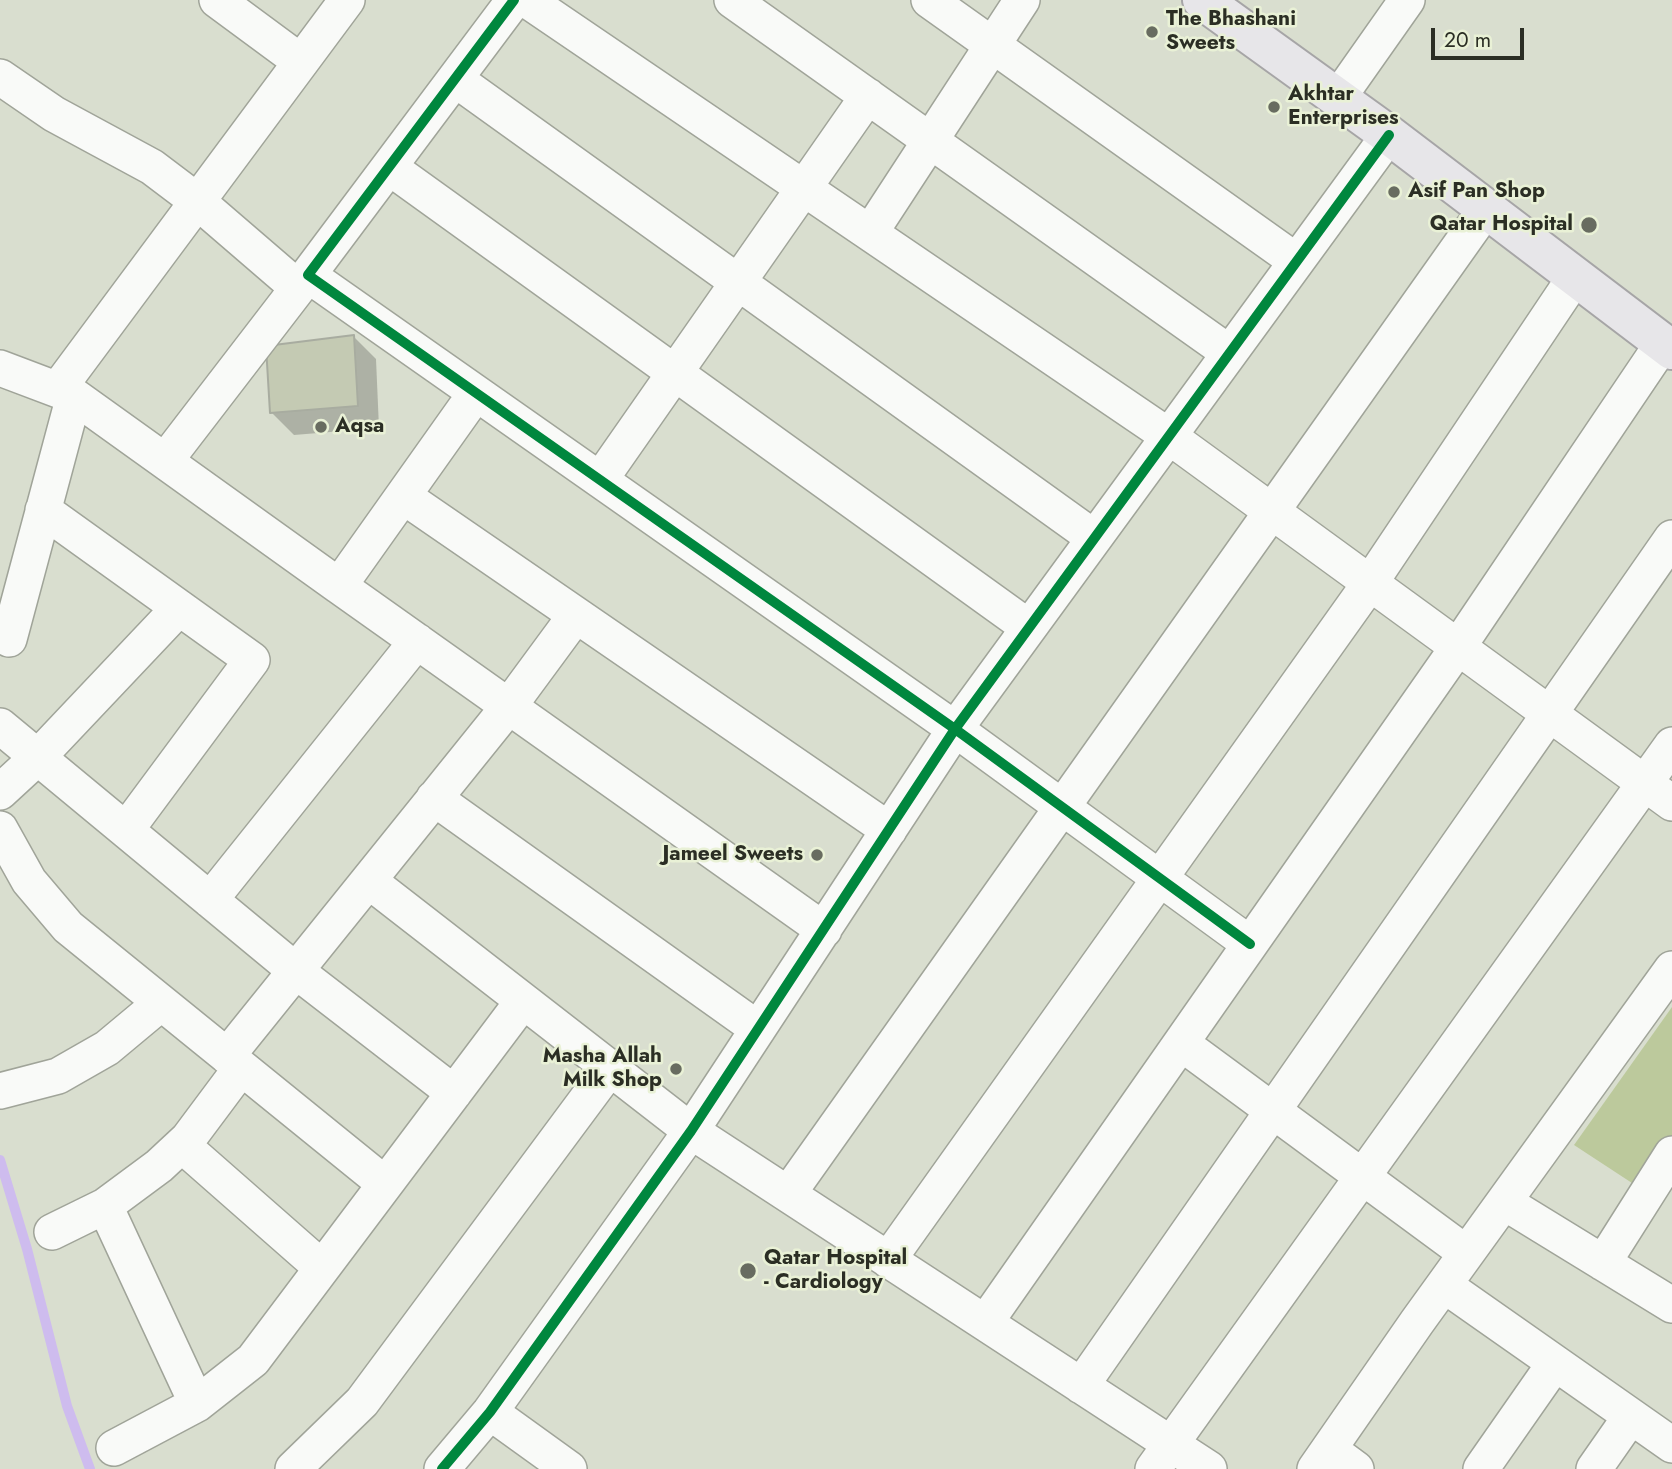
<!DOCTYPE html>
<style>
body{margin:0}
#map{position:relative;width:1672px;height:1469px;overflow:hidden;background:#d9decf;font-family:Jost,sans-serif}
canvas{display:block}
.scale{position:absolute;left:1431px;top:28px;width:93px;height:32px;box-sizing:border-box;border:4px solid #2b2e24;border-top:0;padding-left:9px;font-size:21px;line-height:24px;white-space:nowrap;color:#2b2e24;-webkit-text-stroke:5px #e9f1d6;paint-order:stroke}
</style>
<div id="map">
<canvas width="1672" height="1469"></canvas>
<div class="scale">20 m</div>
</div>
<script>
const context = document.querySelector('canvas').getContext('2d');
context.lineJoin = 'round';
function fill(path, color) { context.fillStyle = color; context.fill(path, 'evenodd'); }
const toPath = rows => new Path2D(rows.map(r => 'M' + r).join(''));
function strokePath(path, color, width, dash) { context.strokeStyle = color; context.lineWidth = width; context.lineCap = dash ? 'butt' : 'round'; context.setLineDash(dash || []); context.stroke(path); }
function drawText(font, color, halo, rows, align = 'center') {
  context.font = font + ' Jost,sans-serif'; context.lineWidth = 5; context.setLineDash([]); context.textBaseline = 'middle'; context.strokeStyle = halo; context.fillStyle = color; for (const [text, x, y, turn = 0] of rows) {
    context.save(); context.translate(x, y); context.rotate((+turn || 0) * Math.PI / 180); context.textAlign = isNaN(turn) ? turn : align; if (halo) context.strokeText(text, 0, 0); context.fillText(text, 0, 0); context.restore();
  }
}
const green = toPath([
 [1672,1007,1672,1137,1632,1183,1574,1145]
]);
const shadow = toPath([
 [354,337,376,359,379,428,294,435,272,413]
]);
const stream = toPath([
 [0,1160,27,1249,67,1406,90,1469]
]);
const building = toPath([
 [354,335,358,406,270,413,266,346,354,335]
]);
const minor = toPath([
 [217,0,301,62],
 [514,0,308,275,955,729,1250,944],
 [527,0,1167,435,1672,803],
 [732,0,1228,352],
 [929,0,1296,261],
 [0,77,54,114,152,167,197,201,298,288],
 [455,79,1093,537],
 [1338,98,1407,0],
 [389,167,1028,627],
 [870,233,1022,0],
 [0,368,74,396,339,586],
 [58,389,347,0],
 [476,393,339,586,824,930],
 [165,461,308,275],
 [600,480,868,96],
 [403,496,889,830],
 [43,510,252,660,126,830],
 [9,639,74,396],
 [0,726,296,971,454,1093],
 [0,792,38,757,179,608],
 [434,798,758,1029],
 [0,829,29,881,68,927,385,1184],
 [369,881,691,1131,1209,1469],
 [210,900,417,641],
 [1181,1043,1466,1253],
 [227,1056,509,706,576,615],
 [0,1091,58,1076,107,1048,161,1003],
 [182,1145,322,1268],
 [788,1194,1486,209],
 [1504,1202,1672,1305],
 [105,1206,197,1404],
 [52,1232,105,1206,159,1166,188,1139,241,1068],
 [888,1260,1370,583,1575,277],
 [1603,1263,1672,1154],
 [1444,1285,1672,1445],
 [985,1323,1458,647,1663,343],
 [1081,1386,1672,538],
 [490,1412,569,1469],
 [114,1448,197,1404,253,1360,523,1001],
 [1329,1449,1356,1469],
 [293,1469,362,1402,610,1068],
 [442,1469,490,1412,691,1131,955,729,1389,135],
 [1153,1469,1672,745],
 [1315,1469,1417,1322,1672,969],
 [1481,1469,1555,1363],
 [1594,1469,1631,1416]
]);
const major = toPath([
 [1202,0,1389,135,1672,350]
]);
const cycleway = toPath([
 [514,0,308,275,955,729,1250,944],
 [442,1469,490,1412,691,1131,955,729,1389,135]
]);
const markers = [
 [1152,32,7,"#686c60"],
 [1274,107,7,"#686c60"],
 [1394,192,7,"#686c60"],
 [1589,225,9,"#686c60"],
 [321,427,7,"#686c60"],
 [817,855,7,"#686c60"],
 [676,1069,7,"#686c60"],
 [748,1271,9,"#686c60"]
];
const poiNames = [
 ["The Bhashani",1166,20],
 ["Sweets",1166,44],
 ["Akhtar",1288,95],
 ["Enterprises",1288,119],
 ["Asif Pan Shop",1408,192],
 ["Qatar Hospital",1573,225,"right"],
 ["Aqsa",335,427],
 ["Jameel Sweets",803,855,"right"],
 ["Masha Allah",662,1057,"right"],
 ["Milk Shop",662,1081,"right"],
 ["Qatar Hospital",764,1259],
 ["- Cardiology",764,1283]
];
fill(green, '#bcc99c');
fill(shadow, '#0003');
strokePath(stream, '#cebcee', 10);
fill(building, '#c4cab3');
strokePath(building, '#a8aca0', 2);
strokePath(minor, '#a0a499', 38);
strokePath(major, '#a6a5a6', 42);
strokePath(minor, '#f9faf8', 35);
strokePath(major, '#e7e6e9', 38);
strokePath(cycleway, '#00873e', 10);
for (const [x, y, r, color] of markers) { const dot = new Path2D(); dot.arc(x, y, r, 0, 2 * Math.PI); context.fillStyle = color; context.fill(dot); strokePath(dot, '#e9f1d6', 2.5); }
drawText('bold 21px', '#2b2e24', '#e9f1d6', poiNames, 'left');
</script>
